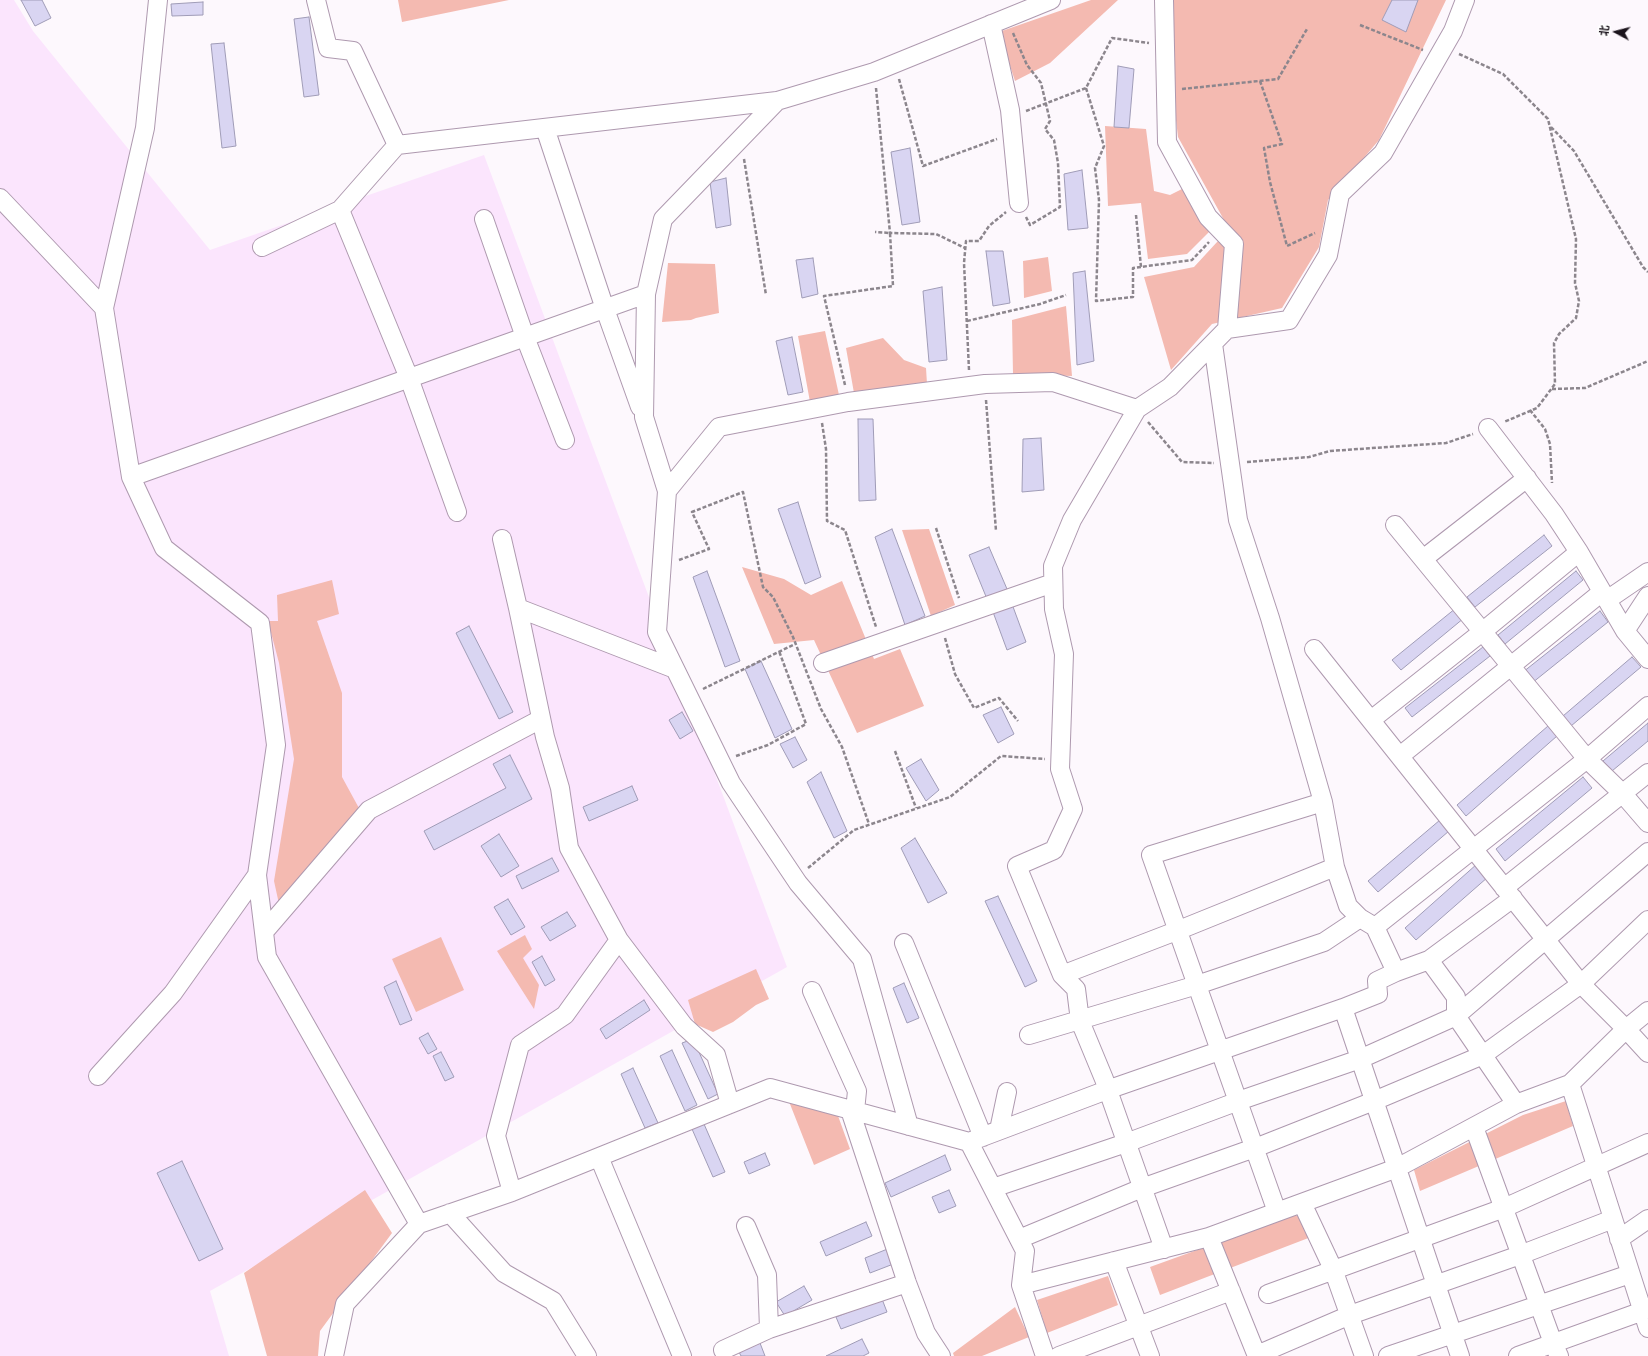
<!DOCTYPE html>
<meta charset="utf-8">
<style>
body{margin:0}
#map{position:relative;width:1648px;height:1356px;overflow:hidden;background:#fdf8fd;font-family:Quicksand,"Noto Sans SC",sans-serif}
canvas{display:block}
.north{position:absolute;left:1596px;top:12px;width:40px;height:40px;-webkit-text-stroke:3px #fff;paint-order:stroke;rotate:277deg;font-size:11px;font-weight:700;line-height:16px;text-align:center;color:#1b141c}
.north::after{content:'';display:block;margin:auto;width:14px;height:18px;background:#1b141c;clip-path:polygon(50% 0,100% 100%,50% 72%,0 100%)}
</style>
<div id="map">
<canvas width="1648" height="1356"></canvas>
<div class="north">北</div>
</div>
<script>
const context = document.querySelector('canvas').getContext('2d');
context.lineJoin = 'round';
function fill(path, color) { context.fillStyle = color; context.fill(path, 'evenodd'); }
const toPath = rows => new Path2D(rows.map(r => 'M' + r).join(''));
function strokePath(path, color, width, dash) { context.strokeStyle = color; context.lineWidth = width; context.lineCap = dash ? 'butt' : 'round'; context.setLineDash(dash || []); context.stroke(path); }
const built = toPath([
 [0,0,14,0,33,31,210,250,484,155,787,967,210,1291,229,1356,0,1356]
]);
const green = toPath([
 [398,0,509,0,402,22],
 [1091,0,1118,0,1050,63,1015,81,999,32],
 [1162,0,1446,0,1379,140,1328,200,1319,247,1282,308,1212,324,1171,370,1144,277,1194,267,1229,229,1178,137],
 [1105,126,1146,129,1154,191,1170,195,1184,188,1211,230,1187,254,1148,259,1141,203,1108,206],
 [1048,257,1052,291,1024,298,1023,261],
 [668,263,715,264,719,313,696,318,691,320,662,322],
 [1066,306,1072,376,1013,374,1012,320],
 [825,331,839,395,810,402,798,336],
 [883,338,904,360,926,368,927,384,854,393,846,348],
 [929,529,955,605,931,616,902,530],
 [742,567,784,579,811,595,842,581,874,659,900,649,924,706,857,733,814,640,774,644],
 [332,580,339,614,317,621,342,693,342,777,360,810,279,904,274,881,294,759,279,663,268,621,278,621,277,595],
 [525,935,532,949,523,958,539,985,534,1009,497,951],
 [441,937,464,990,416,1012,392,959],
 [756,969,769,999,756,1005,733,1022,713,1032,695,1024,688,1000],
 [788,1099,837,1113,850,1149,814,1165],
 [1566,1101,1573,1126,1420,1191,1414,1170,1523,1115],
 [365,1190,392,1233,320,1331,318,1356,267,1356,244,1273],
 [1294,1215,1304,1218,1311,1237,1160,1295,1150,1267],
 [1108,1276,1118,1305,1047,1333,1037,1300],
 [1015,1307,1029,1337,982,1356,954,1356,953,1353]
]);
const building = toPath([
 [21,0,42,0,51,18,35,26,21,0],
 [1392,0,1418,0,1406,32,1382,20,1392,0],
 [203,2,203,15,172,16,171,4,203,2],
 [309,17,319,95,304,97,294,19,309,17],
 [224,43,236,146,222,148,211,44,224,43],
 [1118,66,1134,69,1129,128,1114,127,1118,66],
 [910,148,920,222,902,225,891,152,910,148],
 [1082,170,1088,228,1068,230,1064,174,1082,170],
 [726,178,731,225,716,228,710,182,726,178],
 [986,251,1003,251,1010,303,993,306,986,251],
 [813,258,818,294,802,298,796,260,813,258],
 [1085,271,1094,361,1077,365,1073,273,1085,271],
 [942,287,947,360,929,362,923,291,942,287],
 [792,337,803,392,788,395,776,341,792,337],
 [858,419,873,419,876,500,859,501,858,419],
 [1041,438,1044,490,1022,492,1023,439,1041,438],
 [798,502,821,577,805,584,778,509,798,502],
 [892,529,925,616,905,625,875,537,892,529],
 [1544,535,1552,546,1475,607,1467,597,1544,535],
 [989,547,1007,589,987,599,969,555,989,547],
 [707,571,740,661,725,667,693,577,707,571],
 [1576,571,1583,580,1505,644,1498,635,1576,571],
 [1012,604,1026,642,1007,650,993,612,1012,604],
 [1456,608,1464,618,1401,670,1392,660,1456,608],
 [1600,611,1608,622,1532,683,1523,672,1600,611],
 [469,626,513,712,499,719,456,633,469,626],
 [1483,647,1490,656,1412,717,1405,708,1483,647],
 [1632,657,1641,667,1571,726,1563,716,1632,657],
 [761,661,792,729,775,738,745,669,761,661],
 [1001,707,1014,734,998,743,983,715,1001,707],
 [682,712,693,731,680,739,669,720,682,712],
 [1648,723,1648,741,1612,771,1603,761,1648,723],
 [1548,726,1557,736,1466,816,1457,805,1548,726],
 [795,737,807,760,793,768,780,744,795,737],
 [510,755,532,799,434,850,424,831,506,788,493,764,510,755],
 [921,759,939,790,926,801,906,768,921,759],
 [821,772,847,831,834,838,807,782,821,772],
 [1583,777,1592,788,1505,861,1496,849,1583,777],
 [632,786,638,800,589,821,583,807,632,786],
 [1440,820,1449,831,1378,892,1368,881,1440,820],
 [499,834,519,866,501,877,481,846,499,834],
 [915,838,947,893,928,903,901,848,915,838],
 [552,858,559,871,522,889,516,876,552,858],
 [1477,864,1488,877,1416,940,1405,928,1477,864],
 [998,896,1037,981,1025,987,985,901,998,896],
 [508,899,525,927,511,935,494,907,508,899],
 [567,912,576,926,550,941,541,927,567,912],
 [542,956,555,980,545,986,532,962,542,956],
 [396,981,412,1020,400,1025,384,987,396,981],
 [904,983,919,1018,907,1023,893,988,904,983],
 [644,1000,650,1010,606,1039,600,1029,644,1000],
 [428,1033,437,1049,428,1054,419,1038,428,1033],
 [693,1039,718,1094,708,1099,682,1043,693,1039],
 [672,1050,697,1105,685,1111,660,1056,672,1050],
 [441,1052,454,1077,445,1081,433,1056,441,1052],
 [633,1068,658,1123,645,1128,621,1074,633,1068],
 [704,1124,725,1172,713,1177,692,1129,704,1124],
 [765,1153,770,1165,749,1174,744,1162,765,1153],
 [945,1155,951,1170,891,1197,885,1183,945,1155],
 [182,1161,223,1249,199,1261,157,1173,182,1161],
 [949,1190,956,1206,939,1213,932,1197,949,1190],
 [866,1222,872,1236,826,1256,820,1242,866,1222],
 [890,1248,896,1263,870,1273,865,1258,890,1248],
 [804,1286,812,1300,785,1316,776,1302,804,1286],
 [882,1299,887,1312,841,1329,836,1317,882,1299],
 [862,1339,869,1353,863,1356,826,1356,862,1339],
 [760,1343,765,1356,741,1356,739,1352,760,1343]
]);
const path = toPath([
 [1360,25,1423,50],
 [1013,33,1027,65,1041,83,1050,121,1045,129,1054,140,1058,163,1060,207,1030,225,1026,217],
 [1459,54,1503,74,1548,119,1576,239,1575,283,1579,301,1576,318,1559,334,1554,343,1555,384,1537,408,1504,422],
 [899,79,923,166,997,139],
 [1260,81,1282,144,1264,148,1270,182,1287,246,1315,233],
 [876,88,890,233,936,234,965,248],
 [1086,88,1104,146,1095,168,1099,200,1096,301,1133,297,1133,268,1192,260,1209,242],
 [1182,89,1278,79,1307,29],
 [1026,111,1086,88,1112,38,1149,43],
 [1551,127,1574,151,1643,267,1648,272],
 [744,159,766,295],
 [1136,215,1141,267],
 [967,321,1040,304,1066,295],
 [969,370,964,263,966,241,979,241,989,226,1006,212],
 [845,385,824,296,893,286,890,233,875,232],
 [1552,389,1585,388,1648,361],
 [986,400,996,531],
 [1530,410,1545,429,1550,444,1552,483],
 [1148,422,1182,462,1214,463],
 [822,423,826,449,827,521,845,530,876,627],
 [1247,462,1309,457,1330,451,1446,443,1473,434],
 [936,528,959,598],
 [679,560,709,549,692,512,743,492,763,587,773,597,793,637,821,709,842,747,869,824],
 [945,638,955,674,974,708,999,698,1018,721],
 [703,689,795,644],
 [895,751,916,808],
 [736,756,768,745,806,724,779,651],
 [808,868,854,830,950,797,1001,756,1045,759]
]);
const minor = toPath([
 [158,0,145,128,104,308,131,477,646,294],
 [316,0,328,48,353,51,397,145,777,101],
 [1164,0,1167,142,1208,217,1234,244,1227,329],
 [991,24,1010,110,1019,203],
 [545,128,605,309,640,407],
 [0,198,104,308],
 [340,210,409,378,457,512],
 [484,219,525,337,565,440],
 [262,247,340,210,397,145],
 [1213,344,1238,520,1270,618,1323,802,1335,867,1348,906,1360,918,1375,927,1396,972,1429,960,1456,997,1456,1016,1516,1104],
 [1488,428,1554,514,1579,552,1625,631,1648,659],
 [667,491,644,417,646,294,663,219,777,101,874,72,1051,0],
 [1395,525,1587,759,1623,794,1648,823],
 [502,539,518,608,675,669],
 [1423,559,1527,478],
 [1607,600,1648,572],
 [518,608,545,737,560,788,569,848,619,940,684,1026,716,1055,730,1104],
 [1625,631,1648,596],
 [1314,649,1581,984,1626,1029,1648,1053],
 [823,663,1053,583],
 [1371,720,1482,632,1579,552],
 [1400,756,1602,592],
 [257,875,267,957,419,1224],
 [1504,888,1648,773],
 [1375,927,1587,759,1648,706],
 [264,932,369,810,541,719],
 [904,943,983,1137],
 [1429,960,1513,898],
 [1062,975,1184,928,1335,867],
 [812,991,857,1091,855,1111],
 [1343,1008,1460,1356],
 [1029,1035,1197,985,1324,942,1360,918],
 [98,1076,173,993,257,875,276,745,260,623,164,548,131,477],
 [1570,1084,1648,1328],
 [1007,1092,999,1130,969,1142,1025,1251,1021,1285,1045,1356],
 [850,1110,907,1283,926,1333,941,1356],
 [909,1126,862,959,798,883,731,783,657,632,667,491,719,427,848,402,985,384,1053,382,1137,409],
 [1474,1127,1553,1343,1559,1356],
 [599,1157,682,1356],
 [993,1188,1126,1143,1244,1099,1360,1059,1456,1016,1648,852],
 [512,1192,496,1136,520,1045,565,1015,619,940],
 [1302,1203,1333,1269,1364,1356],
 [1277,1212,1151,855,1323,802],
 [450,1213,504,1273,553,1301,587,1356],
 [746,1226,767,1275,769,1329],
 [1209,1237,1257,1356],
 [1019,1239,1142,1188,1260,1146,1374,1101,1483,1055,1581,984,1648,920],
 [1619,1239,1648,1219],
 [1164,1249,1104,1079,1080,1021,1076,989,1062,975,1017,866,1054,850,1073,809,1060,769,1064,654,1054,609,1053,566,1072,520,1137,409,1170,387,1227,329,1289,320,1328,255,1340,194,1383,153,1453,31,1465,0],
 [1114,1261,1150,1356],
 [1021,1285,1209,1237,1397,1168,1516,1104,1570,1084,1626,1029,1648,1011],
 [1268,1294,1504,1208,1648,1143],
 [723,1350,769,1329,907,1283],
 [1257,1355,1350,1315,1520,1255,1613,1219],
 [334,1356,345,1304,419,1224,512,1192,770,1088,969,1142,1107,1090,1343,1008,1378,994,1377,981,1396,972],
 [1059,1356,1231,1291],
 [1388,1356,1630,1274],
 [1518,1356,1643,1311,1648,1307]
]);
fill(built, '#fbe5fd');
fill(green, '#f4bab1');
fill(building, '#d9d5f2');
strokePath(building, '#a09cb7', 1);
strokePath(minor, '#ae99af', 20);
strokePath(path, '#8c868d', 2.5, [4, 2]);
strokePath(minor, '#fff', 18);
</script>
